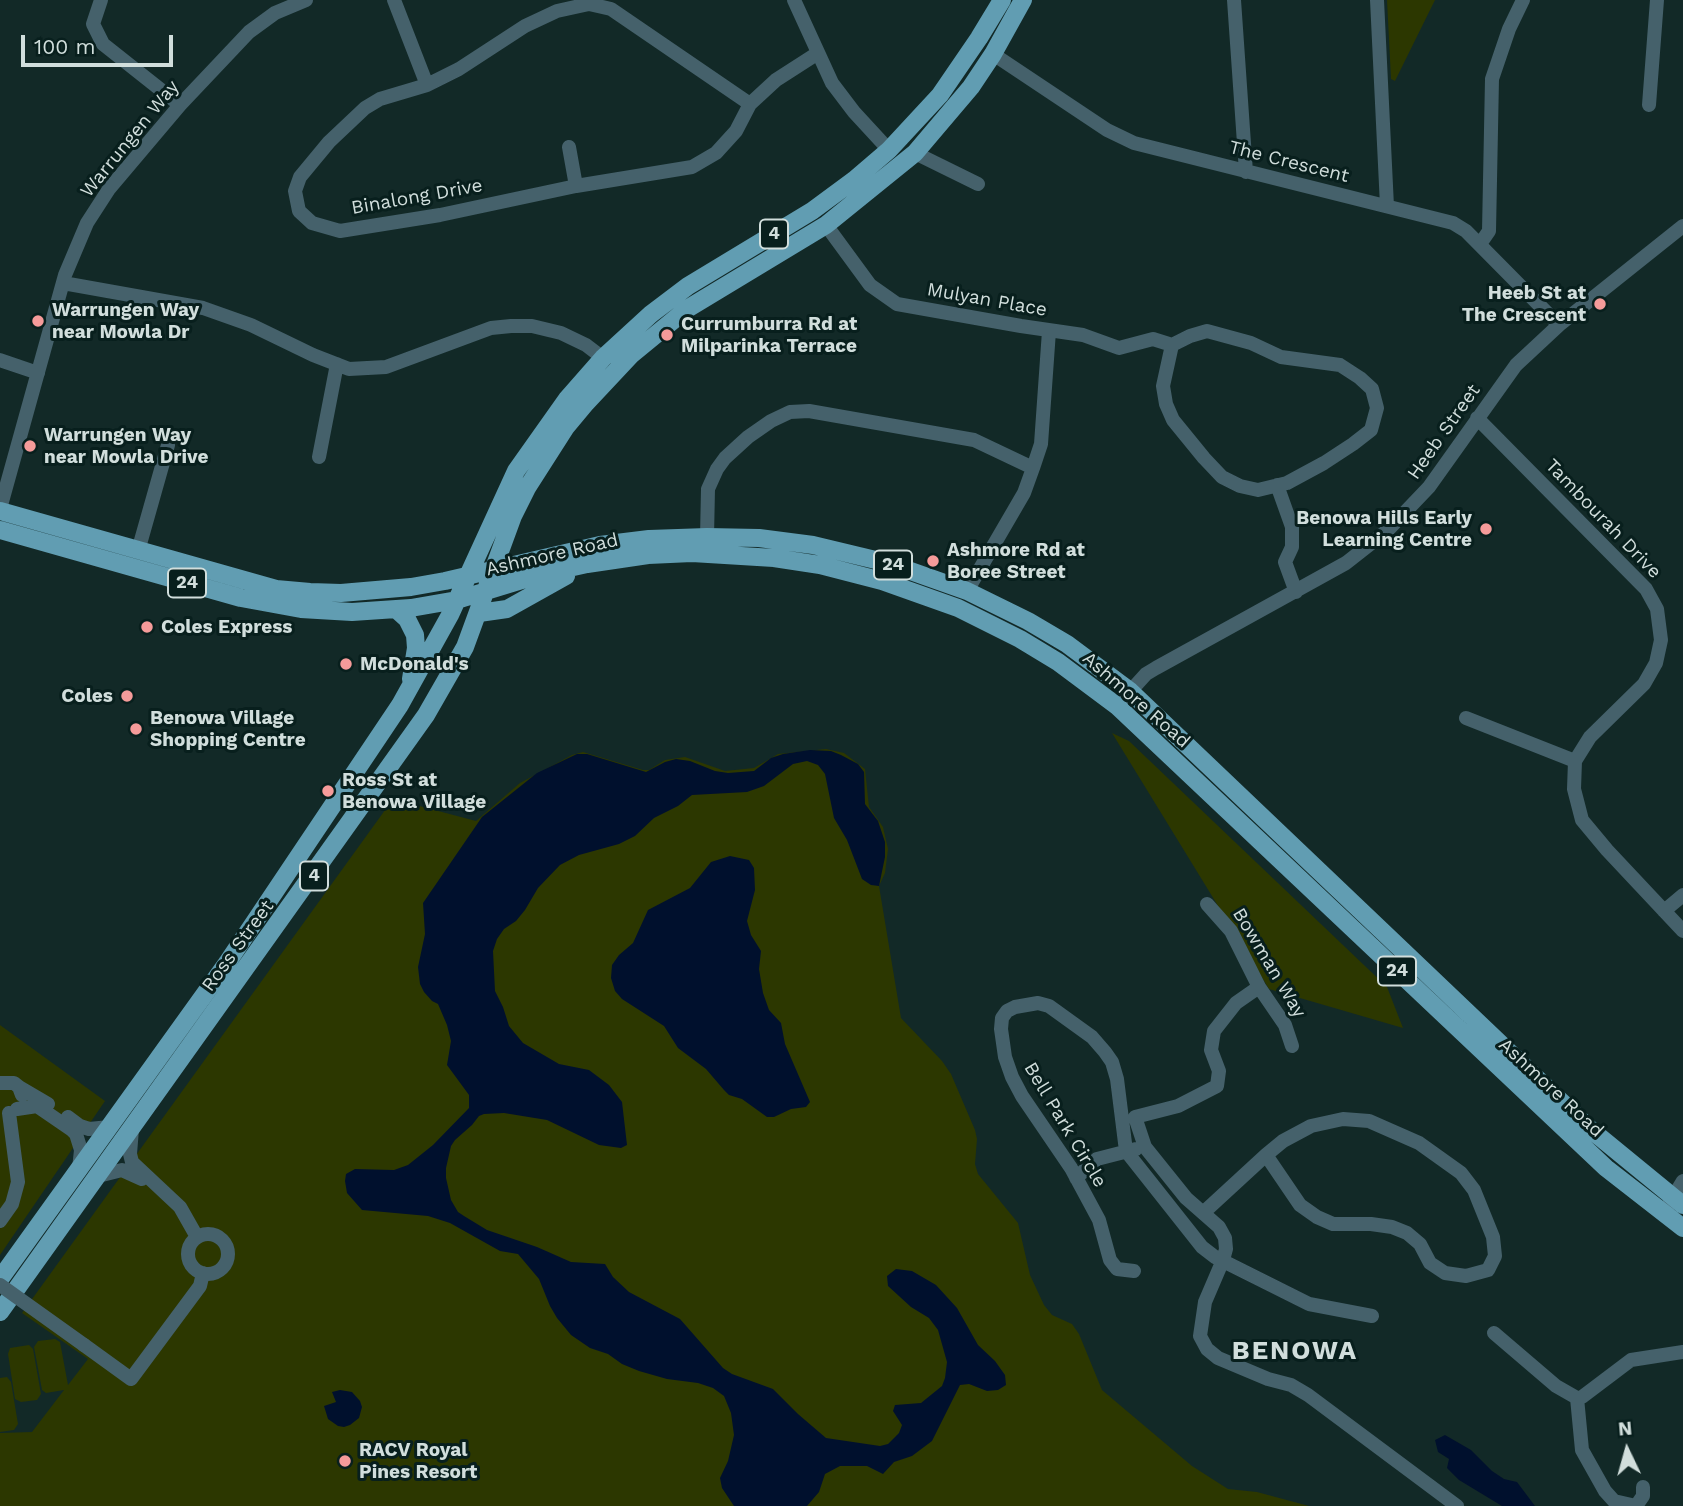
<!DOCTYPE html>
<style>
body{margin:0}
#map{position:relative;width:1683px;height:1506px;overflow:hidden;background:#122927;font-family:"Work Sans",sans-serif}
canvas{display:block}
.north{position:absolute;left:1592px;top:1415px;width:70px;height:70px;-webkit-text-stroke:5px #081f1d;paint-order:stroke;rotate:355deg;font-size:19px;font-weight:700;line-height:28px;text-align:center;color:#d1dedc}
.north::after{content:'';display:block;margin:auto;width:24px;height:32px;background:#d1dedc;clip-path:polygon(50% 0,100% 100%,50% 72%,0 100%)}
.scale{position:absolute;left:21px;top:35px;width:152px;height:32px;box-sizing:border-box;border:4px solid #d1dedc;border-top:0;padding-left:9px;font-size:21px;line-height:24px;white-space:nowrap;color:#d1dedc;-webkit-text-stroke:5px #081f1d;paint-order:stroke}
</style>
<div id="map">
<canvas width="1683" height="1506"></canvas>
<div class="north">N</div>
<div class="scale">100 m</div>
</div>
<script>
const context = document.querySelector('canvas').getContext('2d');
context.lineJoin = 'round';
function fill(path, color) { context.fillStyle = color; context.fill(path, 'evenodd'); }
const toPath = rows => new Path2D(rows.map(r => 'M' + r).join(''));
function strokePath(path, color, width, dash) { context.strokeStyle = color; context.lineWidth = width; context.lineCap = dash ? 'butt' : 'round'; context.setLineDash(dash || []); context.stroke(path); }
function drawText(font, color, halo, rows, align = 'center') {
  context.font = font + ' "Work Sans",sans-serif'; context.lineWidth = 6; context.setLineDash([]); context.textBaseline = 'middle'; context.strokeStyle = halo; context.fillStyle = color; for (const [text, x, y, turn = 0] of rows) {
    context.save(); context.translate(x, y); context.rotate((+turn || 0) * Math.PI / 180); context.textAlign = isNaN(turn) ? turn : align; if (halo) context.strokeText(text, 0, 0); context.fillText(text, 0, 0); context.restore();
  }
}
const green = toPath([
 [1387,0,1435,0,1395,81,1391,79],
 [1112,733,1129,741,1387,987,1403,1028,1269,989],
 [826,749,844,753,865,769,869,807,883,827,888,849,885,873,879,886,901,1018,942,1061,951,1074,975,1130,977,1139,975,1164,978,1174,1018,1223,1030,1275,1044,1305,1052,1315,1072,1324,1079,1334,1102,1390,1192,1466,1228,1489,1257,1492,1309,1506,0,1506,0,1433,32,1432,64,1390,46,1393,42,1390,34,1347,38,1341,55,1339,60,1342,68,1385,88,1359,22,1313,393,799,476,821,520,783,572,755,583,752,643,770,649,770,665,760,685,757,725,771,754,768,778,754],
 [0,1025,105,1101,0,1255],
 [29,1345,33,1349,41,1394,37,1400,21,1402,15,1399,8,1354,10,1348],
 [7,1377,11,1382,18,1424,14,1430,0,1432,0,1378]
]);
const water = toPath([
 [810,750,831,751,841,755,858,764,864,772,865,804,878,821,885,842,885,857,879,886,871,885,862,879,847,840,834,818,825,774,818,765,807,761,793,764,764,786,747,792,692,795,678,806,654,818,635,836,619,844,579,855,560,865,538,888,525,910,516,921,504,929,497,939,493,951,495,991,503,1007,509,1026,523,1043,559,1064,589,1070,609,1085,622,1102,627,1145,621,1148,599,1145,547,1120,504,1113,484,1114,479,1116,472,1125,455,1140,451,1146,446,1168,446,1178,451,1200,458,1212,464,1216,487,1230,537,1247,571,1262,605,1264,613,1277,629,1292,680,1319,723,1368,732,1374,773,1389,798,1414,826,1438,880,1446,888,1444,899,1433,902,1425,893,1411,895,1405,921,1403,942,1386,945,1378,947,1362,938,1330,929,1318,911,1307,888,1286,887,1276,896,1269,912,1271,936,1285,957,1308,978,1345,995,1361,1005,1375,1006,1385,998,1390,987,1391,969,1384,960,1385,932,1441,912,1456,894,1462,883,1474,867,1466,840,1466,825,1474,819,1492,807,1506,734,1506,722,1488,720,1478,728,1461,734,1435,731,1413,724,1396,713,1388,698,1383,667,1379,639,1371,622,1364,608,1354,590,1348,571,1335,557,1318,550,1306,539,1279,518,1254,500,1251,450,1223,428,1216,362,1210,347,1193,345,1181,346,1174,355,1169,394,1170,408,1165,433,1145,469,1108,469,1095,447,1065,451,1041,447,1025,438,1004,432,1001,424,992,420,984,418,967,425,934,423,903,482,817,537,773,577,754,587,754,646,772,665,762,676,759,690,761,715,771,728,773,754,771,771,758,783,754],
 [730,856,749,860,754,868,755,890,747,921,751,935,761,951,759,969,763,993,769,1010,781,1023,785,1044,810,1102,806,1107,791,1109,774,1117,767,1117,742,1099,729,1095,724,1090,706,1069,678,1048,664,1026,622,999,615,991,611,978,612,965,619,955,633,943,648,910,690,888,711,862],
 [340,1390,352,1392,360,1401,362,1407,359,1418,350,1425,344,1427,338,1426,328,1419,324,1406,336,1402,332,1392],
 [1445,1435,1471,1450,1492,1471,1504,1479,1517,1482,1535,1506,1502,1506,1459,1480,1447,1468,1449,1459,1438,1452,1435,1440]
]);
const minor = toPath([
 [101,0,93,24,103,44,180,105],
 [394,0,427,85],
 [794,0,832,83,854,112,889,150],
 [1234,0,1246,172],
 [1377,0,1387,206],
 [993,54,1107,130,1134,143,1453,223,1466,231,1559,325],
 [750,104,736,131,716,153,692,167,576,186,440,215,340,231,312,223,299,211,295,191,300,177,329,142,365,108,380,99,427,85,459,69,525,26,557,11,589,4,611,9,750,104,776,80,818,53],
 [1649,105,1657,0],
 [569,147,576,186],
 [915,153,978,184],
 [826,225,870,285,897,304,1021,326,1083,335,1119,348,1153,339,1172,345,1190,336,1207,331,1251,343,1281,357,1340,365,1360,378,1372,389,1377,408,1371,430,1353,444,1324,463,1287,483,1258,490,1240,486,1222,477,1204,458,1173,420,1166,404,1163,386,1172,345],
 [1480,244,1489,231,1492,79,1509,29,1523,0],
 [63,283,203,308,251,325,313,355,349,369,386,367,491,328,511,326,532,326,561,333,586,345,603,358],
 [0,360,38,373],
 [1477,418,1646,589,1657,609,1661,640,1656,663,1644,684,1590,737,1575,761,1574,789,1582,820,1607,850,1683,931],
 [319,457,337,364],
 [1277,485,1292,527,1292,547,1285,562,1296,592],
 [0,509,65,275,87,223,109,189,180,105,249,32,275,13,306,0],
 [707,537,708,489,717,469,725,458,748,437,771,421,790,412,809,411,974,440,1033,468],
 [138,551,168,445],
 [967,591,1024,493,1033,468,1041,444,1049,331],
 [1117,706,1146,674,1156,668,1346,563,1388,530,1429,487,1516,365,1559,325,1683,226],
 [1466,718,1575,761],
 [1207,904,1231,931,1259,987,1285,1025,1292,1046],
 [1664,911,1683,895],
 [1259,987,1236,1003,1214,1031,1211,1050,1219,1071,1217,1086,1178,1106,1135,1117,1145,1147,1186,1198,1219,1227,1225,1238,1226,1249,1223,1260,1205,1302,1200,1336,1207,1349,1218,1358,1268,1379,1291,1385,1308,1395,1457,1506],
 [0,1083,14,1083,19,1087,22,1095],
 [19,1087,48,1104],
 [17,1109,37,1106,72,1130,76,1134,81,1150,79,1169],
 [68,1117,80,1126,89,1129,110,1127],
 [132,1129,130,1154,132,1162,180,1207,197,1237],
 [98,1176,122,1170,142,1179],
 [1076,1178,1097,1159,1136,1149],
 [1203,1213,1266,1155,1283,1141,1311,1126,1343,1119,1369,1121,1419,1143,1461,1173,1474,1190,1493,1237,1495,1256,1488,1270,1466,1276,1445,1273,1430,1263,1420,1244,1407,1233,1392,1227,1371,1224,1333,1224,1317,1217,1300,1205,1266,1155],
 [1663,1214,1683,1181],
 [0,1221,12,1204,18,1182,9,1113],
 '188 1254a20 20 0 1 1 40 0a20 20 0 1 1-40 0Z',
 [1134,1271,1117,1269,1110,1260,1099,1220,1071,1168,1022,1096,1012,1077,1005,1057,1001,1029,1002,1018,1007,1011,1015,1007,1038,1003,1049,1006,1092,1037,1105,1052,1112,1062,1117,1079,1126,1151,1202,1247,1215,1257,1309,1304,1372,1316],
 [1494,1333,1556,1386,1577,1398],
 [84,1345,131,1379,200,1286,203,1273],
 [1577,1398,1582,1450,1605,1491,1614,1501,1636,1506,1643,1496,1643,1487],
 [1577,1398,1582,1397,1631,1360,1683,1352]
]);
const major = toPath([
 [0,511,276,589,310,592,341,593,411,587,445,581,600,545,649,539,707,537,759,538,813,545,888,563,967,591,1028,621,1067,644,1130,691,1590,1129,1683,1205],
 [0,530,241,598,301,609,352,612,411,608,457,600,542,574,587,564,648,555,692,553,774,558,820,565,882,581,958,608,1020,639,1058,662,1117,706,1606,1168,1683,1228],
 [397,610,407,619,415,635,416,648,411,679],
 [479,613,507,609,566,576],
 [0,1279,227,963,400,705,450,615,516,471,567,399,603,358,651,314,688,286,812,211,854,180,889,150,940,95,979,38,1002,0],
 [0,1312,426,715,465,647,513,516,527,488,566,427,586,403,631,355,687,309,826,225,915,153,971,87,993,54,1023,0]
]);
const minorBridge = toPath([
 [0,1285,84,1345]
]);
const markers = [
 [1600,304,7,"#f59b9a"],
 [38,321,7,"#f59b9a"],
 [667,335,7,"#f59b9a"],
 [30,446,7,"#f59b9a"],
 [1486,529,7,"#f59b9a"],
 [933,561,7,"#f59b9a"],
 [147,627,7,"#f59b9a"],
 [346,664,7,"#f59b9a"],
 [127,696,7,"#f59b9a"],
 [136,729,7,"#f59b9a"],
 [328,791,7,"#f59b9a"],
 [345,1461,7,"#f59b9a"]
];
const shields = [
 [774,234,28],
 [893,565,38],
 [187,583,38],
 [314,876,28],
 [1397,971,38]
];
const shieldNames = [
 ["4",774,234],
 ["24",893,565],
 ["24",187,583],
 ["4",314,876],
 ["24",1397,971]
];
const streetNames = [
 ["Warrungen Way",130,139,-51],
 ["The Crescent",1289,162,14],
 ["Binalong Drive",417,197,-10],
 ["Mulyan Place",987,300,10],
 ["Heeb Street",1444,432,-55],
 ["Tambourah Drive",1603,519,46],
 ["Ashmore Road",552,555,-13],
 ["Ashmore Road",1136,700,41],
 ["Ross Street",238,946,-54],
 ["Bowman Way",1269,963,59],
 ["Ashmore Road",1551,1088,43],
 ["Bell Park Circle",1065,1125,59]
];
const poiNames = [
 ["Heeb St at",1586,293,"right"],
 ["The Crescent",1586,315,"right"],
 ["Warrungen Way",52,310],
 ["near Mowla Dr",52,332],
 ["Currumburra Rd at",681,324],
 ["Milparinka Terrace",681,346],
 ["Warrungen Way",44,435],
 ["near Mowla Drive",44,457],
 ["Benowa Hills Early",1472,518,"right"],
 ["Learning Centre",1472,540,"right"],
 ["Ashmore Rd at",947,550],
 ["Boree Street",947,572],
 ["Coles Express",161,627],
 ["McDonald's",360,664],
 ["Coles",113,696,"right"],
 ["Benowa Village",150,718],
 ["Shopping Centre",150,740],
 ["Ross St at",342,780],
 ["Benowa Village",342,802],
 ["RACV Royal",359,1450],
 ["Pines Resort",359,1472]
];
const districtNames = [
 ["BENOWA",1295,1351]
];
fill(green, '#2c3700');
fill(water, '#00102d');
strokePath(minor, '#45616b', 14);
strokePath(major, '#619db2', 18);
strokePath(minorBridge, '#45616b', 14);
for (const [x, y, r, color] of markers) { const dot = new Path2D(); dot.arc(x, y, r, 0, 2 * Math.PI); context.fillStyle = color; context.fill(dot); strokePath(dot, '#081f1d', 2.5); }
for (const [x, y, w] of shields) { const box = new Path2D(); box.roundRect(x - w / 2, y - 14.5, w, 29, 5); context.fillStyle = '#081f1d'; context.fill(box); strokePath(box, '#d1dedc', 2); }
drawText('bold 18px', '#d1dedc', null, shieldNames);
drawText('19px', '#d1dedc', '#081f1d', streetNames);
drawText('bold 19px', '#d1dedc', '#081f1d', poiNames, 'left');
context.letterSpacing = '2px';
drawText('bold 26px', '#d1dedc', '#081f1d', districtNames);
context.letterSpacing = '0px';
</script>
